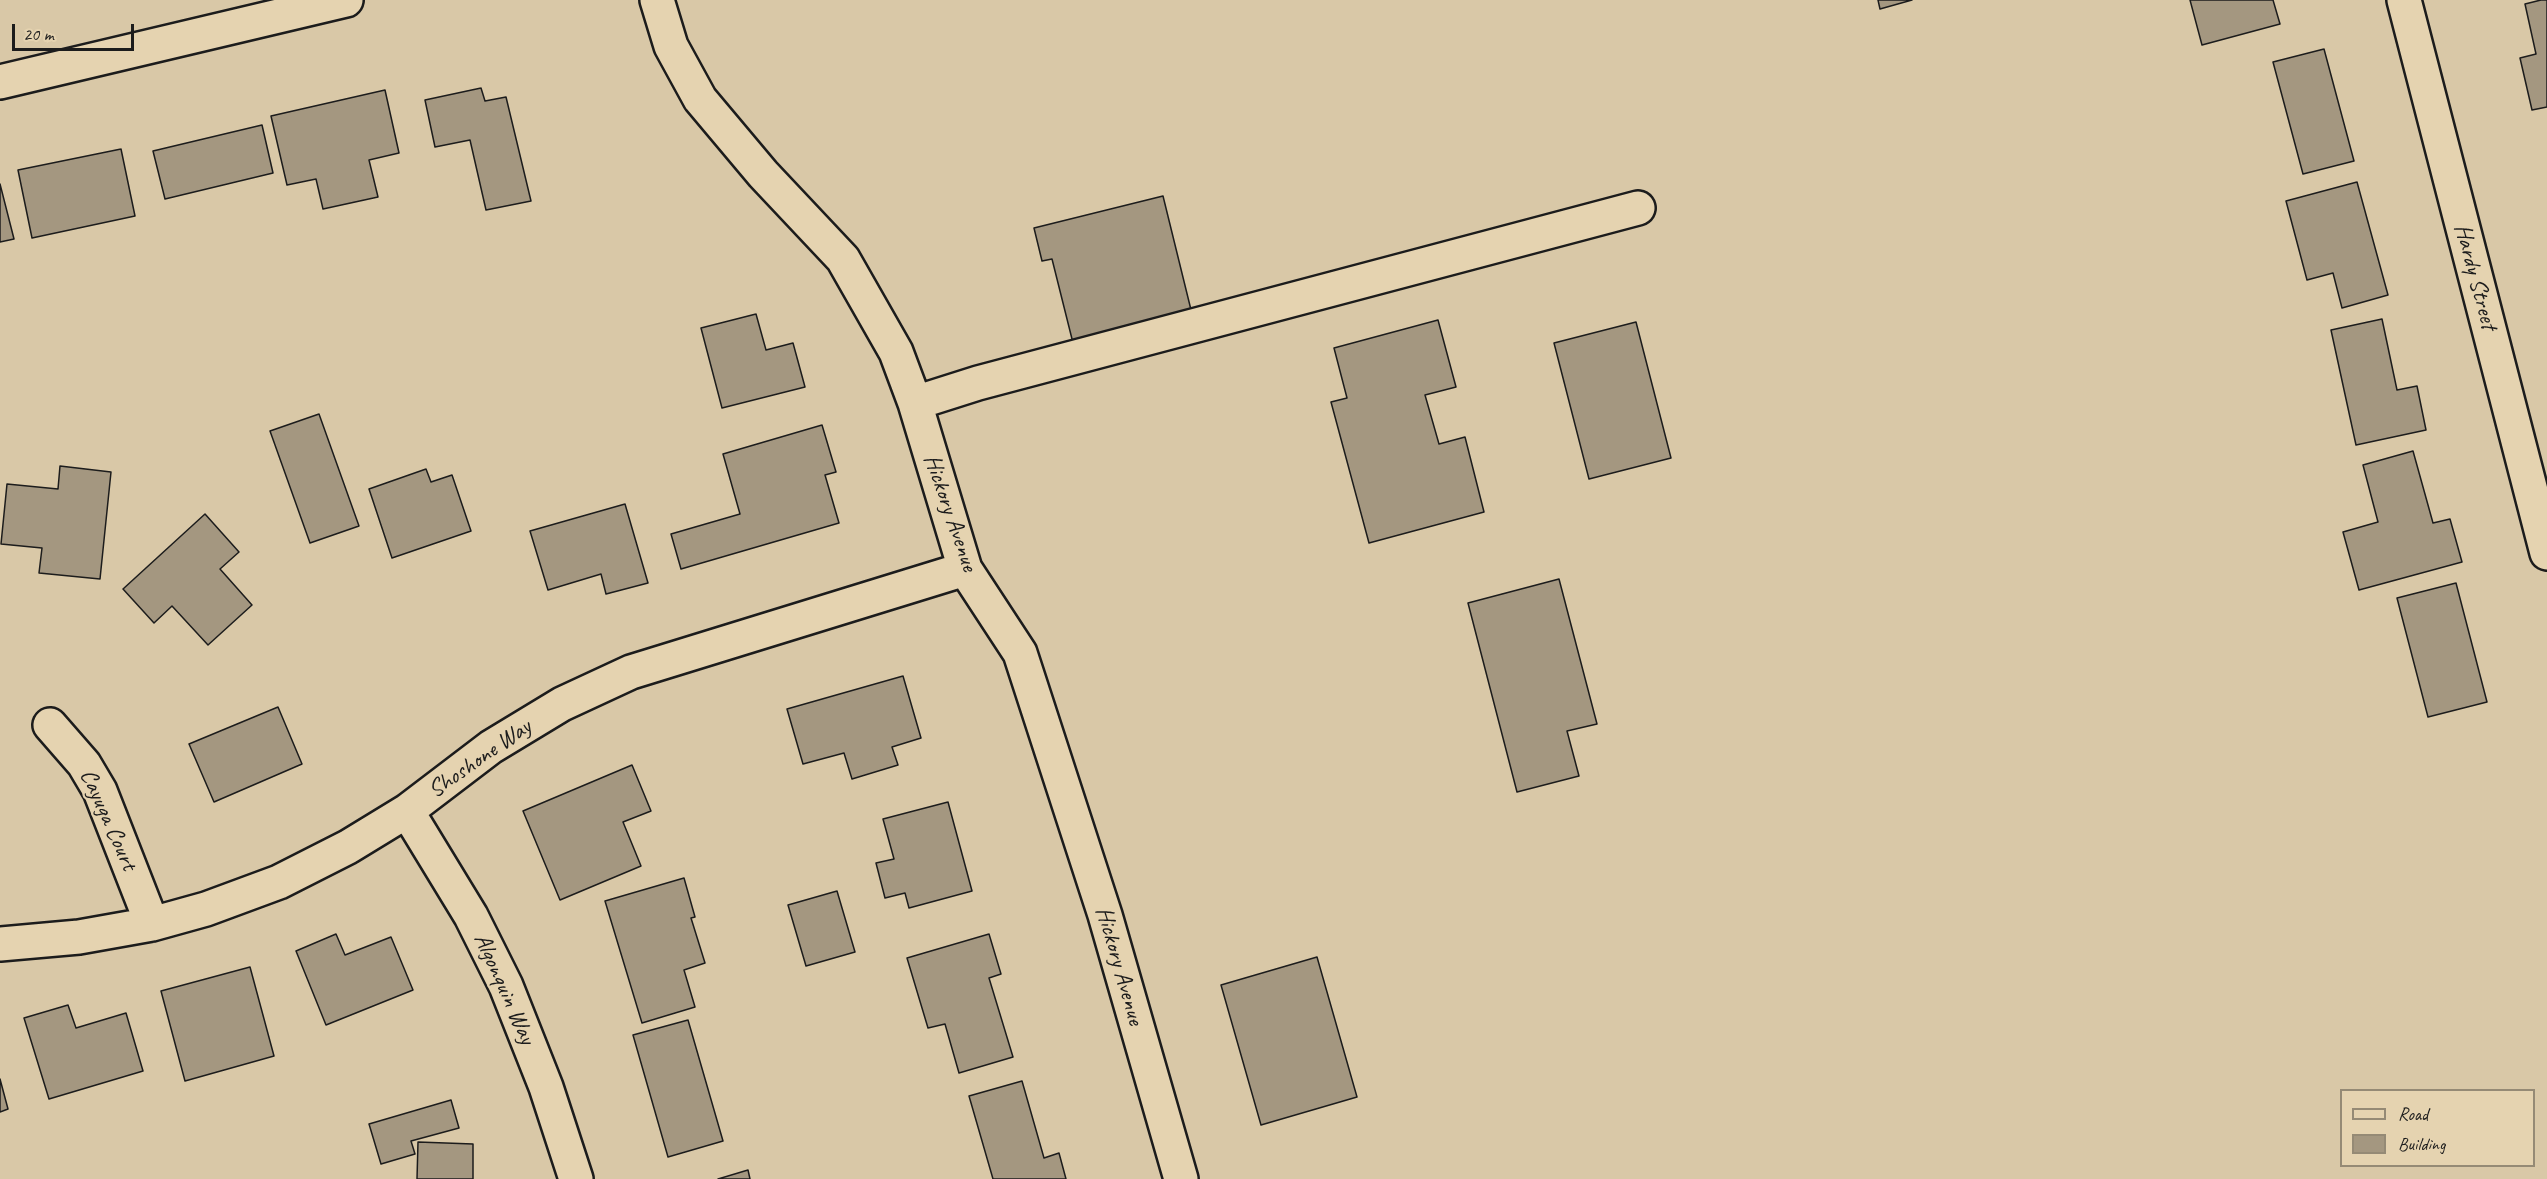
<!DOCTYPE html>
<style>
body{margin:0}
#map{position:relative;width:2547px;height:1179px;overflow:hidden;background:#d9c8a7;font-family:Caveat,sans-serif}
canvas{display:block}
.legend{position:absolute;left:2340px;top:1089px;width:195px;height:78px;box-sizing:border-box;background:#e5d3b0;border:2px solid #958a75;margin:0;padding:8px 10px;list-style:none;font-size:18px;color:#1c1c1c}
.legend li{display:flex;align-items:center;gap:12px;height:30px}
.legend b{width:30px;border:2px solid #958a75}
.scale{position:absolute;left:12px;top:24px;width:122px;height:27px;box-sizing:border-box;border:3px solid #1c1c1c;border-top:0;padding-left:8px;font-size:18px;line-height:21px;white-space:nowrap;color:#1c1c1c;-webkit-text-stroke:4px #e5d3b0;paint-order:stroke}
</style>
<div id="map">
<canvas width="2547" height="1179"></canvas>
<ul class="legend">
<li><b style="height:8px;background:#e5d3b0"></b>Road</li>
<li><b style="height:16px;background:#a49780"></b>Building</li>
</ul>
<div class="scale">20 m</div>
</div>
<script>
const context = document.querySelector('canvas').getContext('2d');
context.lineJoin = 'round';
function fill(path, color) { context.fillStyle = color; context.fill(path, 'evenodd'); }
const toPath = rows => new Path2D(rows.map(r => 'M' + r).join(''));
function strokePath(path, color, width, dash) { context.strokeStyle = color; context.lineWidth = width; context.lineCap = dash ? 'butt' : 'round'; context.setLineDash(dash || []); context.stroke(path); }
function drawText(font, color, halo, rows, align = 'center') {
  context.font = font + ' Caveat,sans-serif'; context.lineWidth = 4.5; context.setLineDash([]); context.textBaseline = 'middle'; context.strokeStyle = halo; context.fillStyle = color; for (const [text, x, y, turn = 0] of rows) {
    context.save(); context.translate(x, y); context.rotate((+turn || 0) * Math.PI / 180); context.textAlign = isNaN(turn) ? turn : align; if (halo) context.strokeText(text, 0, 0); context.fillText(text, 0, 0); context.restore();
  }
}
const building = toPath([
 [1878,0,1912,0,1880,9,1878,0],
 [2190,0,2273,0,2280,24,2202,45,2190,0],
 [2541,0,2547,0,2547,107,2532,110,2520,58,2536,54,2525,4,2541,0],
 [2324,49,2354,161,2303,174,2273,62,2324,49],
 [481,88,485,101,506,97,531,201,486,210,470,140,435,147,425,100,481,88],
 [385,90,399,153,369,160,378,197,323,209,316,179,287,185,271,116,385,90],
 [262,125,273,173,165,199,153,151,262,125],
 [121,149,135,216,32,238,18,170,121,149],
 [2357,182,2388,295,2342,308,2333,273,2307,280,2286,201,2357,182],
 [0,184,14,239,0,242,0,184],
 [1163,196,1193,318,1074,347,1052,259,1042,261,1034,228,1163,196],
 [756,314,766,350,793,343,805,387,722,408,701,328,756,314],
 [2382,319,2397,390,2417,386,2426,430,2356,445,2331,330,2382,319],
 [1438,320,1456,387,1425,395,1439,444,1465,437,1484,512,1369,543,1331,402,1347,398,1334,348,1438,320],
 [1636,322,1671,458,1589,479,1554,343,1636,322],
 [319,414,359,526,310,543,270,431,319,414],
 [822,425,836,472,825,475,839,523,681,569,671,534,740,514,723,454,822,425],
 [2413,451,2433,523,2450,519,2462,562,2359,590,2343,532,2378,522,2363,465,2413,451],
 [60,466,111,472,100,579,39,573,42,548,1,544,7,484,58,489,60,466],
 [426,469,431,482,452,475,471,531,392,558,369,489,426,469],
 [625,504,648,583,606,594,601,574,548,590,530,531,625,504],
 [205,514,239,552,220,569,252,605,208,645,172,606,154,623,123,589,205,514],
 [1559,579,1597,724,1567,731,1579,776,1517,792,1468,603,1559,579],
 [2456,583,2487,702,2428,717,2397,598,2456,583],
 [903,676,921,738,892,747,898,765,852,779,844,753,803,764,787,709,903,676],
 [278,707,302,764,214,802,189,744,278,707],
 [632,765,651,811,623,822,641,866,560,900,523,811,632,765],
 [948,802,972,891,909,908,905,893,885,898,876,863,894,859,883,819,948,802],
 [684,878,695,917,691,918,705,963,684,970,695,1007,642,1023,605,901,684,878],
 [837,891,855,952,806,966,788,905,837,891],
 [336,934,345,955,391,937,413,990,326,1025,296,951,336,934],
 [989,934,1001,974,989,978,1013,1057,959,1073,945,1024,928,1028,907,958,989,934],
 [1317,957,1357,1097,1261,1125,1221,985,1317,957],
 [250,967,274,1056,185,1081,161,991,250,967],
 [68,1005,76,1028,126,1013,143,1071,49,1099,24,1018,68,1005],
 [688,1020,723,1141,668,1157,633,1035,688,1020],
 [0,1079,8,1109,0,1112,0,1079],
 [1022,1081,1044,1158,1059,1153,1066,1179,993,1179,969,1096,1022,1081],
 [451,1100,459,1128,411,1141,415,1154,381,1164,369,1124,451,1100],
 [418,1142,473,1144,473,1179,417,1179,418,1142],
 [748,1170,750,1179,718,1179,748,1170]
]);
const minor = toPath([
 [657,0,671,46,700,99,763,174,843,259,896,352,915,403,965,569,1020,653,1105,915,1181,1179],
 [2404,0,2547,553],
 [915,403,978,383,1638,208],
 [50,725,84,764,100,791,152,924],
 [407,811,471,916,506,986,546,1087,576,1179],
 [0,944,79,937,152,924,206,909,279,882,348,847,407,811,491,747,562,704,631,672,965,569]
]);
const major = toPath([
 [0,82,346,0]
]);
const streetNames = [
 ["Hardy Street",2475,277,75],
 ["Hickory Avenue",950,513,71],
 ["Shoshone Way",480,759,-35],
 ["Cayuga Court",108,820,66],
 ["Hickory Avenue",1119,966,74],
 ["Algonquin Way",504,989,66]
];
fill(building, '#a49780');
strokePath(building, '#1c1c1c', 1.5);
strokePath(minor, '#1c1c1c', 38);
strokePath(major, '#1c1c1c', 38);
strokePath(minor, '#e5d3b0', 33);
strokePath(major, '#e5d3b0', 33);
drawText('24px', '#1c1c1c', '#e5d3b0', streetNames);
</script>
